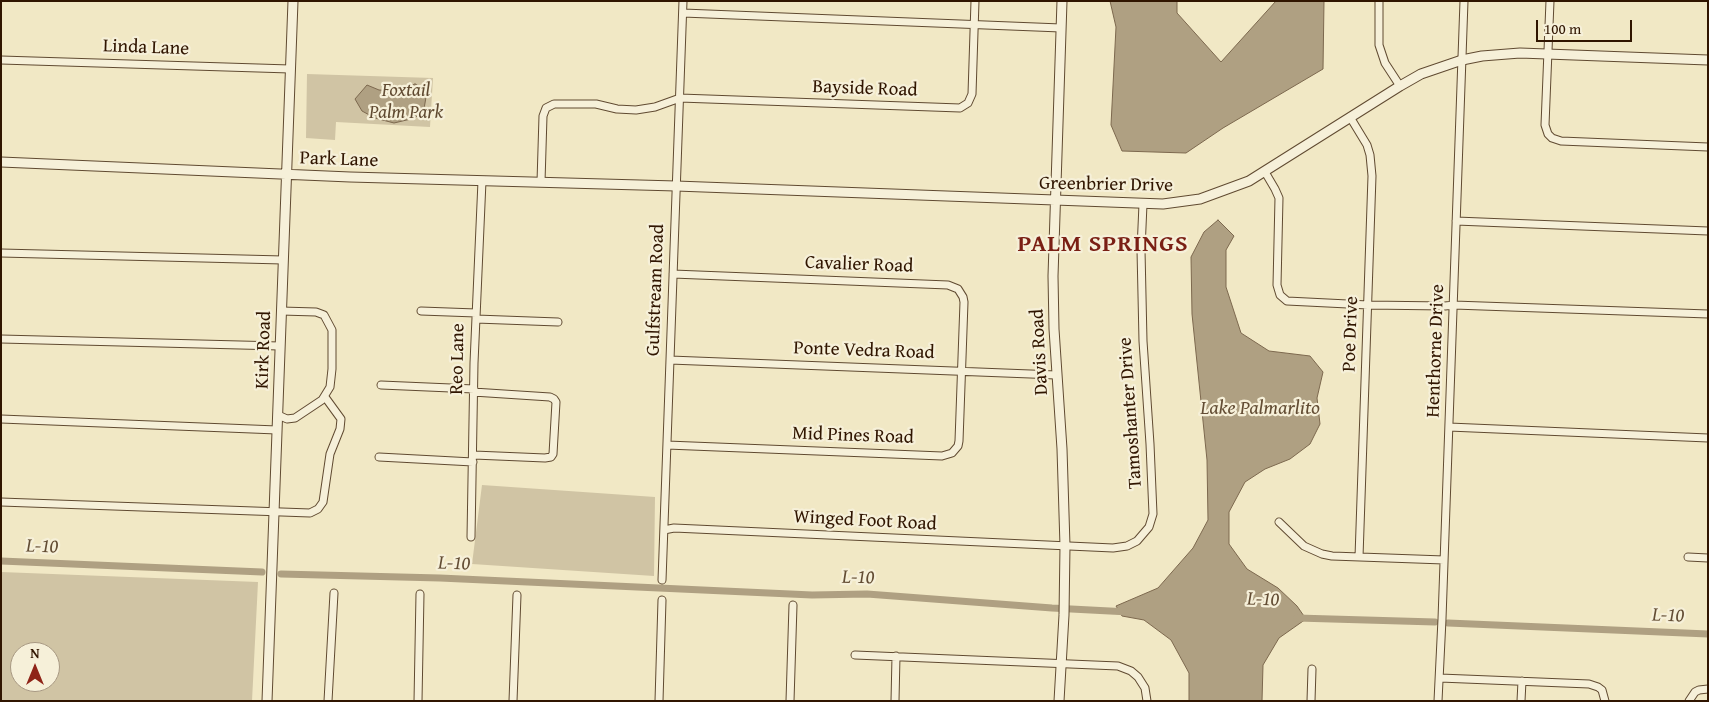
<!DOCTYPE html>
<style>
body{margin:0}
#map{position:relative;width:1709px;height:702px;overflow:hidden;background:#f1e8c5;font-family:"Gentium Book Plus",serif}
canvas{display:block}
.frame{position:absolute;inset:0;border:2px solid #301500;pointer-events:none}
.north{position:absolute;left:10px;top:642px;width:50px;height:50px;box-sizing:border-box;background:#f6f0d9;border:1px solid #a79882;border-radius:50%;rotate:0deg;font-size:14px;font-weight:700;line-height:20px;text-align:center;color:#301500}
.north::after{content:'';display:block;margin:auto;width:18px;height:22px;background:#8f2418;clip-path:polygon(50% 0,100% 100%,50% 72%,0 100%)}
.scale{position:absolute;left:1536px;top:20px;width:96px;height:22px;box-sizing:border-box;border:2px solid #301500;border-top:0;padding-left:6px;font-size:15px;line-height:18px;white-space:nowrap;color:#301500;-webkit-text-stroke:4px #f6f0d9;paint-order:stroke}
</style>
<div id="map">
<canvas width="1709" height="702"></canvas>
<div class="frame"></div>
<div class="north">N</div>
<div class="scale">100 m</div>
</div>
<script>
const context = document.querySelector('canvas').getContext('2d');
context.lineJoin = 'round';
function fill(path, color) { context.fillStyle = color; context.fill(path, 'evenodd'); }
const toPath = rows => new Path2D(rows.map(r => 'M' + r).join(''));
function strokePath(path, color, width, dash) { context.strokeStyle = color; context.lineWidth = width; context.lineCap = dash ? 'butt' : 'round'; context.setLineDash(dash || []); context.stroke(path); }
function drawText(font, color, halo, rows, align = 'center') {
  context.font = font + ' "Gentium Book Plus",serif'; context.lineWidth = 4.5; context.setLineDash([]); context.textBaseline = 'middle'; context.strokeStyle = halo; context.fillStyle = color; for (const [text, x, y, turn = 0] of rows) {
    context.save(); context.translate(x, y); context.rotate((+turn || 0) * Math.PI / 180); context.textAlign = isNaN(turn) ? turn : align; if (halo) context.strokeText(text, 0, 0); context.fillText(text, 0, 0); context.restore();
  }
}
const green = toPath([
 [307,74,433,78,430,127,336,122,335,140,306,138],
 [482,485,655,497,654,576,472,564],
 [1,572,258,582,252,701,1,701],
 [20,652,50,652,50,682,20,682]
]);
const water = toPath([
 [1110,1,1177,1,1177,13,1221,62,1276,1,1324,1,1323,69,1223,128,1186,153,1122,151,1111,125,1116,27,1110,1],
 [415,84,423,88,426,97,424,109,415,118,394,123,375,118,362,111,355,99,367,85,379,90,399,91,415,84],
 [1218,220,1234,236,1226,250,1226,287,1241,333,1269,351,1310,356,1323,372,1317,398,1320,424,1310,444,1290,459,1265,469,1245,482,1229,512,1229,544,1247,569,1278,588,1297,606,1306,619,1279,638,1263,665,1262,701,1189,701,1189,673,1171,640,1144,620,1122,616,1116,606,1158,588,1193,548,1208,520,1207,460,1192,314,1191,257,1204,232,1218,220]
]);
const canal = toPath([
 [1,561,262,572],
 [281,574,440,578,812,595,867,594,1052,608,1129,612],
 [1297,618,1435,622],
 [1448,623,1708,634]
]);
const minor = toPath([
 [1379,1,1379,45,1385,63,1400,86],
 [1550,1,1545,125,1548,134,1552,138,1561,141,1708,147],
 [683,13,1061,28],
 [1,60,290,69],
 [1350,117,1367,145,1370,155,1372,176,1359,557],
 [1265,172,1275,189,1279,198,1277,285,1280,295,1287,301,1368,305,1445,306,1454,305,1708,314],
 [541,182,543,116,546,108,554,104,596,104,617,109,636,110,655,107,680,98,960,108,968,103,972,94,975,1],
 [1456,221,1708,231],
 [1,253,283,260],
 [421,311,476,313],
 [476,319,558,322],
 [1,339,280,346],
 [670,360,1056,375],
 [381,385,474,389],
 [473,392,550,397,554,399,556,402,553,454,551,457,545,458,474,455],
 [278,415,287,419,295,418,322,400,330,387,332,369,332,330,324,315,316,312,281,311],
 [1,419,277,430],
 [1449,427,1708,438],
 [667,445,942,456,952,453,958,446,959,441,964,302,963,297,958,289,948,285,673,274],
 [379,457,473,462],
 [1,502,310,513,318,509,323,502,330,454,340,429,341,419,325,397],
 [1279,522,1304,546,1322,554,1332,556,1444,560],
 [664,530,674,528,1113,548,1127,546,1137,541,1149,527,1153,514,1150,444,1143,341,1141,250,1143,204],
 [471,537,474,363,482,181],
 [1688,557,1708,558],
 [662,580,683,1],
 [855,655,1118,666,1131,671,1138,677,1145,688,1147,701],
 [1440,678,1589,684,1598,687,1602,690,1605,701],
 [328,701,334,593],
 [418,701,420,594],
 [513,701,517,595],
 [659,701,662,600],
 [790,701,793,605],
 [895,701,896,656],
 [1311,701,1312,669],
 [1438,701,1442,619,1464,1],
 [1521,701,1522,681],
 [1689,701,1695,692,1699,690,1708,689]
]);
const tertiary = toPath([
 [1,162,350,177,676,186,1163,204,1200,199,1249,181,1400,86,1421,74,1462,60,1482,56,1520,53,1708,60],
 [267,701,293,1],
 [1059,701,1064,615,1065,546,1062,449,1054,329,1053,276,1062,1]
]);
const streetNames = [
 ["Linda Lane",146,48,2],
 ["Bayside Road",865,89,2],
 ["Park Lane",339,160,2],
 ["Greenbrier Drive",1106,185,1],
 ["Cavalier Road",859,265,2],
 ["Gulfstream Road",656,290,-88],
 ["Poe Drive",1351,334,-88],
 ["Kirk Road",264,350,-88],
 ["Ponte Vedra Road",864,351,2],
 ["Henthorne Drive",1436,351,-88],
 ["Davis Road",1040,352,-93],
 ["Reo Lane",458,359,-89],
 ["Tamoshanter Drive",1131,413,-94],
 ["Mid Pines Road",853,436,2],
 ["Winged Foot Road",865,521,3]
];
const parkNames = [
 ["Foxtail",406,91],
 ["Palm Park",406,113]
];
const waterNames = [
 ["Lake Palmarlito",1260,409],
 ["L-10",42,547,2],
 ["L-10",454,564,2],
 ["L-10",858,578,1],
 ["L-10",1263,600,2],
 ["L-10",1668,616,2]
];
const districtNames = [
 ["PALM SPRINGS",1103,245]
];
fill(green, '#d0c4a4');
fill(water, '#afa082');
strokePath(water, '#7c684e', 1);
strokePath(canal, '#afa082', 7);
strokePath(minor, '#604a31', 9);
strokePath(tertiary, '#604a31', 11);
strokePath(minor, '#f6f0d9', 7);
strokePath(tertiary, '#f6f0d9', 9);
drawText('19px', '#301500', '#f6f0d9', streetNames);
drawText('italic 19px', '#604a31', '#f6f0d9', parkNames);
drawText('italic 20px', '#634d34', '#f6f0d9', waterNames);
context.letterSpacing = '1px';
drawText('bold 24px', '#7a1f14', '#f6f0d9', districtNames);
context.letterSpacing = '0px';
</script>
